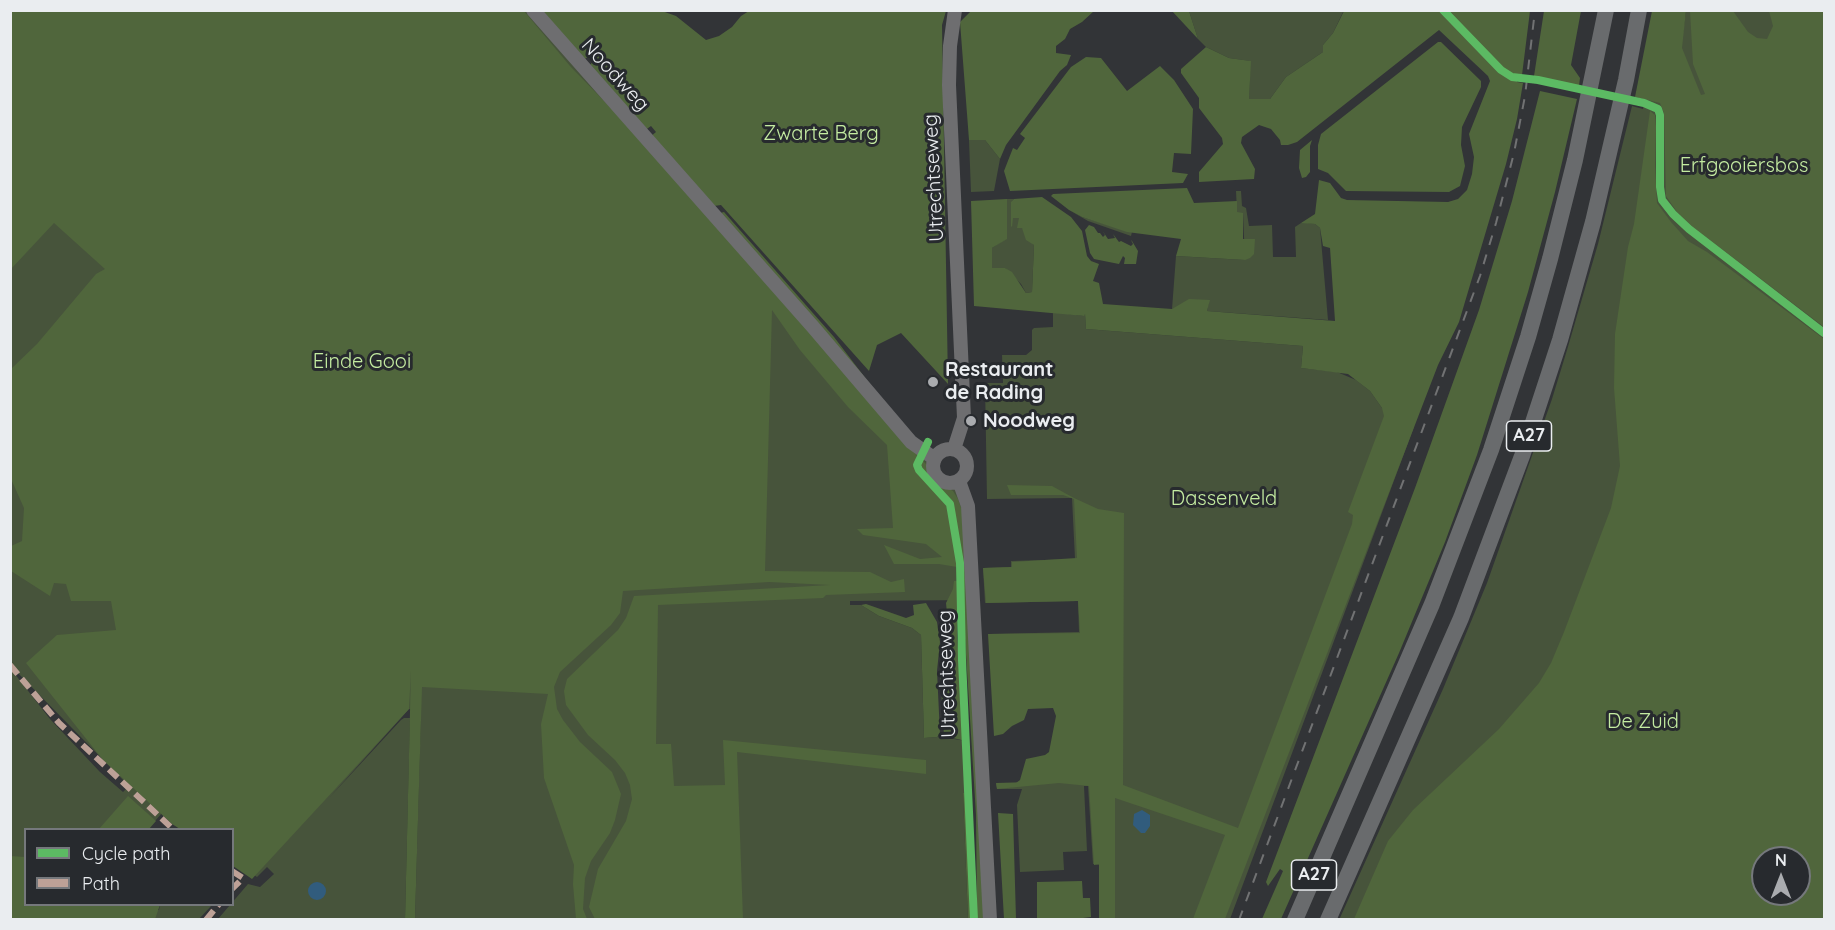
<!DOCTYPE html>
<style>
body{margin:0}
#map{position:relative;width:1835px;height:930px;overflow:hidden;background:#323437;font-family:Quicksand,sans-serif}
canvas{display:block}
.frame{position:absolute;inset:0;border:12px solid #eaedf0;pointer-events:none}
.legend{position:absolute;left:24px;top:828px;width:210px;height:78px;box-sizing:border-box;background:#272a2e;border:2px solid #75787c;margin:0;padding:8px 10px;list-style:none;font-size:18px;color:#eaedf0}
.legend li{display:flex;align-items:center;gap:12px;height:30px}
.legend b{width:30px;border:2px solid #75787c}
.north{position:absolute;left:1751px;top:846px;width:60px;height:60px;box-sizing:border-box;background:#272a2e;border:2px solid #75787c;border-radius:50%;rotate:0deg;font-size:16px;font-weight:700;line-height:24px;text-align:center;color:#eaedf0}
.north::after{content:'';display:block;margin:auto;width:21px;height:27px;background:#aaacaf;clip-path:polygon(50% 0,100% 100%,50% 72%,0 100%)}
</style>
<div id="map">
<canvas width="1835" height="930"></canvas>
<div class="frame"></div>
<ul class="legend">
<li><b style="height:8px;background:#5cba63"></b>Cycle path</li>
<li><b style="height:8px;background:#bda197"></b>Path</li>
</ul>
<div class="north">N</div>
</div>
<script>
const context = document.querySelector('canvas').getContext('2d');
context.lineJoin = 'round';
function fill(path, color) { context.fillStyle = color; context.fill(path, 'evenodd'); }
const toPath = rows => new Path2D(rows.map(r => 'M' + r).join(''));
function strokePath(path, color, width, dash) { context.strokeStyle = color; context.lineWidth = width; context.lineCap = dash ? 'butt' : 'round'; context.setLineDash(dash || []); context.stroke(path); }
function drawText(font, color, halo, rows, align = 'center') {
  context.font = font + ' Quicksand,sans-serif'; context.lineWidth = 6; context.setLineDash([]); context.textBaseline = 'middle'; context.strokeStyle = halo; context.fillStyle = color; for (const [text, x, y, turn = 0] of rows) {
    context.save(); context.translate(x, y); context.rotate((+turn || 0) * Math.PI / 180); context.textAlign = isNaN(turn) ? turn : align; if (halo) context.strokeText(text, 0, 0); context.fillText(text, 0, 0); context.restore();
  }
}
const green = toPath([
 [1344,10,1333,33,1323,45,1323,52,1286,77,1270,99,1249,99,1250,61,1229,58,1206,47,1198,39,1189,11],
 [11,11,533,11,973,509,974,600,850,601,850,605,861,605,879,616,912,628,921,635,924,738,937,737,940,734,948,738,966,741,968,793,963,794,968,919,415,919,421,711,409,709,329,798,401,720,404,718,410,718,405,919,218,919,248,884,260,887,274,874,267,867,257,877,233,860,232,830,162,813,148,829,26,830,26,904,159,910,160,905,212,905,199,919,11,919,11,669,50,719,100,772,123,792,129,786,11,666],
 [1686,11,1824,11,1824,919,1339,920,1443,689,1487,583,1552,399,1567,350,1598,244,1632,106,1643,109,1645,100,1651,91,1678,68],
 [1763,858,1799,858,1799,894,1763,894],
 [969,140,985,140,1000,159,994,191,971,192],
 [1236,191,1241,191,1242,206,1246,208,1249,226,1272,225,1273,257,1296,257,1295,227,1301,223,1308,223,1315,224,1320,228,1328,320,1207,311,1209,301,1172,309,1176,256,1245,260,1243,214,1237,213],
 [1007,199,1014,199,1011,203,1013,217,1019,218,1025,234,1034,245,1032,292,1026,293,1021,284,1005,268,992,269,992,248,1007,238],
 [1069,210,1082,217,1132,232,1131,236,1088,221],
 [1053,312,1083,316,1085,313,1086,329,1303,346,1301,368,1337,372,1356,380,1370,391,1382,408,1414,427,1230,919,1099,919,1099,865,1093,864,1088,786,1084,786,1087,851,1063,852,1064,870,1020,872,1017,805,1022,789,997,789,996,783,1087,779,1084,706,988,634,1079,632,1078,601,985,603,983,568,1011,567,1011,561,1075,559,1072,498,987,499,985,383,1003,383,1002,355,1026,355,1032,350,1032,330,1034,328,1053,327]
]);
const forest = toPath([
 [972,10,1094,11,1082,22,1070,29,1065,39,1056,46,1056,53,1071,55,1067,65,1060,71,1006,145,1000,159,985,140,969,140,960,22],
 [11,11,524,11,570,66,639,137,774,288,917,455,915,466,919,474,947,504,951,513,957,567,939,564,894,564,884,545,920,559,942,557,926,544,863,535,857,529,893,528,887,445,848,407,800,350,772,310,765,571,870,572,891,582,904,579,905,592,826,595,823,598,658,605,656,744,671,744,674,786,725,785,723,740,926,760,926,774,737,752,743,919,595,919,589,907,598,869,626,821,632,799,630,785,625,773,615,760,588,735,566,705,564,691,567,679,618,630,626,618,634,596,830,585,769,582,623,591,620,613,611,625,560,672,554,687,557,709,563,720,580,742,612,772,621,794,615,820,610,833,591,861,585,878,583,909,587,919,576,919,573,884,574,865,544,778,541,724,548,694,422,687,415,919,405,919,411,670,409,709,252,879,233,866,232,830,180,829,172,824,103,760,26,663,57,635,116,630,111,601,71,601,66,584,54,583,50,596,11,571,11,546,22,541,24,508,11,479,11,369,37,344,96,274,105,269,54,223,11,269],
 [539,11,662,11,676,16,706,40,719,36,732,27,741,16,749,11,946,11,942,25,948,384,901,333,877,345,869,371,721,205,714,206,650,137,656,132,651,126,644,131,588,68,593,61,589,56,582,61],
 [1172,11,1189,11,1198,39],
 [1344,11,1530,11,1522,75,1518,75,1517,82,1523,83,1517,119,1506,164,1459,322,1438,365,1225,919,1193,919,1225,835,1115,798,1115,919,1099,919,1099,864,1094,865,1089,786,1059,783,997,789,996,783,1016,783,1020,780,1026,759,1045,755,1049,752,1056,716,1053,708,1028,709,1024,720,1012,726,1003,734,994,736,988,634,1080,633,1078,601,986,603,983,568,1012,567,1012,562,1077,558,1074,499,1063,495,1011,495,1007,485,1052,486,1074,498,1098,509,1124,513,1123,785,1238,828,1352,524,1353,515,1348,512,1384,416,1382,408,1370,391,1348,374,1301,368,1303,346,1086,329,1085,314,1084,316,974,306,971,201,1007,199,1007,239,992,248,992,268,1005,268,1012,272,1026,293,1032,292,1034,245,1026,240,1022,228,1017,228,1019,218,1013,218,1012,227,1011,226,1011,202,1014,199,1042,197,1071,217,1082,231,1087,256,1091,261,1099,264,1093,281,1099,283,1103,304,1172,309,1189,299,1210,300,1207,311,1335,321,1330,248,1323,246,1320,228,1315,224,1301,223,1315,214,1319,180,1330,183,1341,198,1347,200,1448,202,1458,199,1467,190,1472,174,1474,157,1469,134,1490,81,1488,76,1439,30,1297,142,1288,145,1281,145,1280,140,1271,129,1259,125,1242,137,1241,143,1255,169,1254,179,1199,182,1199,172,1223,144,1222,138,1199,108,1199,98,1181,73,1181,69,1206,47,1229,58,1251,61,1249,99,1270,99,1286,77,1323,52,1323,45,1333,33],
 [1544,11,1581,11,1571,65,1580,78,1579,86,1534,76],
 [1652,11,1686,11,1682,48,1701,95,1705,94,1693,64,1690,11,1733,11,1748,32,1757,38,1767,39,1773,26,1769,11,1824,11,1824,327,1693,227,1677,212,1666,196,1664,113,1660,103,1635,97],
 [1438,42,1441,42,1481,81,1481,87,1462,127,1461,145,1465,166,1460,186,1449,192,1346,191,1328,173,1318,169,1318,145,1321,134],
 [1086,57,1101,58,1127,91,1160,66,1174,80,1193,109,1191,154,1174,153,1172,172,1188,174,1183,183,1010,191,1004,171,1013,148,1017,150,1025,138,1020,134,1071,67],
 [1540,91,1577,99,1555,192,1528,292,1477,455,1445,542,1399,653,1281,919,1262,919,1283,871,1280,869,1268,886,1266,882,1415,488,1479,310,1512,201],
 [1650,111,1655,115,1656,127,1655,165,1657,203,1671,222,1688,241,1707,252,1824,339,1824,919,1354,919,1388,841,1413,810,1499,729,1539,683,1551,663,1564,632,1611,508,1620,466,1614,388,1615,334,1628,247,1634,224],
 [1763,858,1799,858,1799,894,1763,894],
 [1312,140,1310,146,1310,172,1306,177,1302,178,1299,168,1300,150],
 [1187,188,1194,203,1237,201,1237,212,1243,213,1243,239,1255,239,1254,254,1250,258,1245,260,1176,256,1181,239,1127,232,1082,217,1069,210,1051,196,1053,194],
 [724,212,834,337,879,396,720,213],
 [1089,225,1094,227,1098,233,1100,233,1103,237,1105,235,1102,230,1108,239,1115,238,1113,234,1119,242,1121,241,1131,246,1133,244,1131,240,1132,241,1138,251,1136,264,1124,264,1125,258,1123,256,1119,264,1094,259,1090,253,1085,230],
 [922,460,928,466,935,482,953,491,958,499,966,522,985,919,977,919,976,815,963,606,964,576,959,537,950,501,920,468],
 [954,581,957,581,957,637,966,741,944,736,940,672,943,660,951,653,946,603,953,589],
 [926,603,937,622,940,642,937,671,940,734,937,737,924,738,921,635,912,628,879,616,861,605,866,604,906,618,914,615,913,605],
 [963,793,968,793,972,919,968,919],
 [128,796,156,821,149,829,99,829],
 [998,813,1013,814,1016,919,1004,919],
 [10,856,25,857,26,904,160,905,155,919,11,919],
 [1082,881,1083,898,1090,898,1091,917,1083,918,1083,920,1037,919,1037,882]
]);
const water = toPath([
 [1142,810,1150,815,1150,826,1145,833,1141,833,1133,825,1134,814],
 '308 891a9 9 0 1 1 18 0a9 9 0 1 1-18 0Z'
]);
const major = toPath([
 [533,10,813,327,911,442,935,459],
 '933 466a17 17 0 1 1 34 0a17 17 0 1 1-34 0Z',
 [954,449,964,418,949,85,950,46,955,10],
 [959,481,968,506,990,920]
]);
const highway = toPath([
 [1295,920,1432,604,1491,450,1528,337,1550,259,1575,160,1606,10],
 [1328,920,1461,618,1522,456,1560,340,1593,222,1626,80,1639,10]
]);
const rail = toPath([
 [1239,920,1480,276,1496,223,1514,153,1525,96,1535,10]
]);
const quiet = toPath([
 [10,665,59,723,174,830],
 [232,871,243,878,232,889],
 [206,920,219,904]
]);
const cycleway = toPath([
 [1443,10,1501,70,1512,77,1538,80,1644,103,1658,109,1660,115,1660,187,1662,200,1673,214,1689,229,1824,333],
 [928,442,917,465,919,470,950,504,960,563,962,660,974,920]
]);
const markers = [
 [933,382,6,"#aaacaf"],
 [971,421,6,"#aaacaf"]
];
const shields = [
 [1529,436,45],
 [1314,875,45]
];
const shieldNames = [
 ["A27",1529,436],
 ["A27",1314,875]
];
const streetNames = [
 ["Noodweg",615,75,48],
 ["Utrechtseweg",934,178,-93],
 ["Utrechtseweg",947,674,-92]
];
const parkNames = [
 ["Zwarte Berg",821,134],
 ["Erfgooiersbos",1744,166],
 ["Einde Gooi",362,362],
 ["Dassenveld",1224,499],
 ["De Zuid",1643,722]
];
const poiNames = [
 ["Restaurant",945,370],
 ["de Rading",945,393],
 ["Noodweg",983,421]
];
fill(green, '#47543b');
fill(forest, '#50663c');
fill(water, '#315c7d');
strokePath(major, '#6e6e70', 14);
strokePath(highway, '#696b6d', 16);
strokePath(rail, '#717273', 2, [10, 10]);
strokePath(quiet, '#bda197', 6, [12, 6]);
strokePath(cycleway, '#5cba63', 8);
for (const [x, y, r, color] of markers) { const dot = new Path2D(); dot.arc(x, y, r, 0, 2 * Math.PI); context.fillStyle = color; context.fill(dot); strokePath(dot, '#272a2e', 2); }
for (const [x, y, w] of shields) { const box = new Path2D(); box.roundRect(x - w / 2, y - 15, w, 30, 4.5); context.fillStyle = '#272a2e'; context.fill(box); strokePath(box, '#eaedf0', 1.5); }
drawText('bold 18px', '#eaedf0', null, shieldNames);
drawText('20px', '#eaedf0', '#272a2e', streetNames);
drawText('20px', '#c4eca1', '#272a2e', parkNames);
drawText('bold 20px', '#eaedf0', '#272a2e', poiNames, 'left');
</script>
